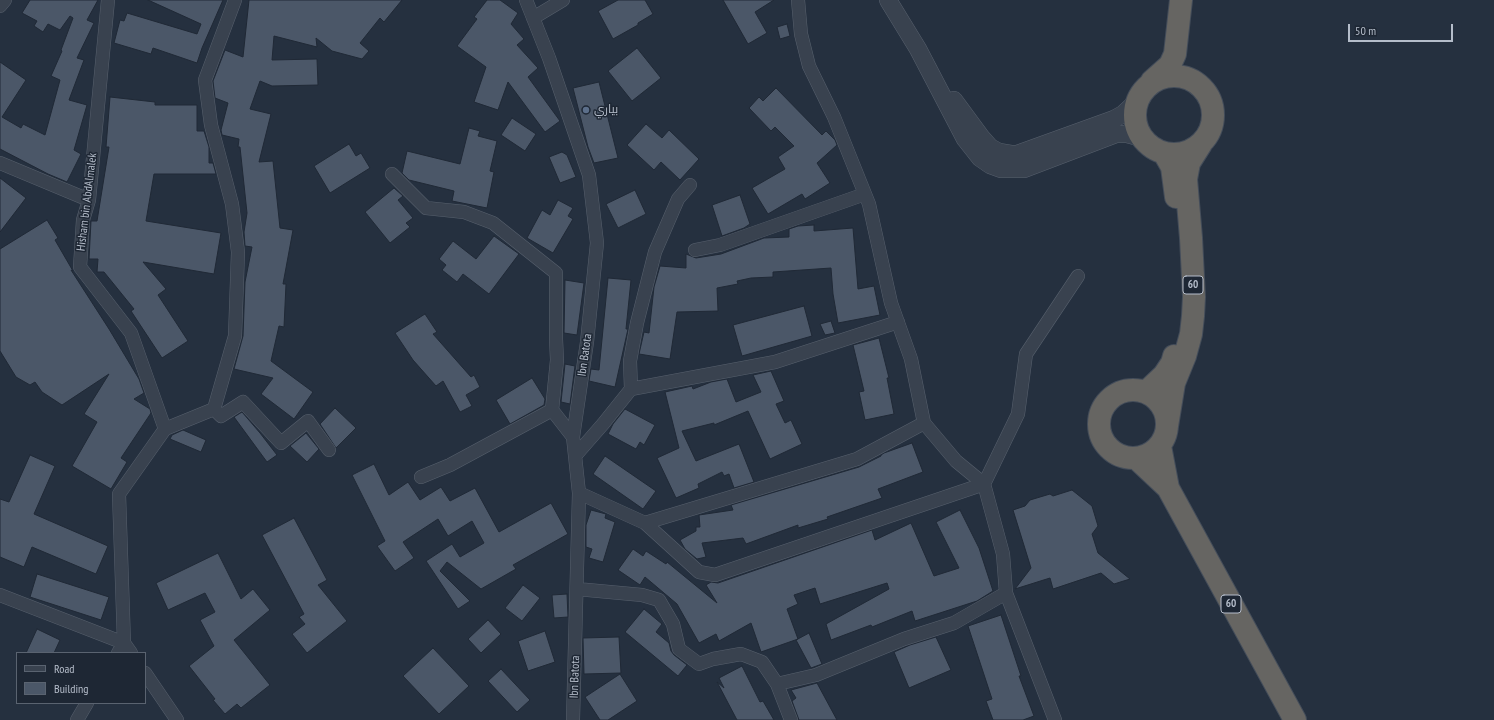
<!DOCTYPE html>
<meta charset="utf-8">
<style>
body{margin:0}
#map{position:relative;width:1494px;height:720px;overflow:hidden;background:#25303f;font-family:"PT Sans Narrow",sans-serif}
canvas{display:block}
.legend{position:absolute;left:16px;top:652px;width:130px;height:52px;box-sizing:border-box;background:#1e2734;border:1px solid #5a6370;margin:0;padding:5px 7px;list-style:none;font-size:12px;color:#b5bdca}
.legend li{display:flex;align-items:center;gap:8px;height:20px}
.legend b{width:20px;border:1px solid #5a6370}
.scale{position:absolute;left:1348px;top:24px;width:105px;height:18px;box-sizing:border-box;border:2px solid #b5bdca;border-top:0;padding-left:5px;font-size:12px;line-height:14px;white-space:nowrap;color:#b5bdca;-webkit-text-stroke:3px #1e2734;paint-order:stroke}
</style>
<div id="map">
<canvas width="1494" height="720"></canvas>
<ul class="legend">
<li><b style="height:5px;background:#39424f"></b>Road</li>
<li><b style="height:11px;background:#4b5768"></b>Building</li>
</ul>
<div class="scale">50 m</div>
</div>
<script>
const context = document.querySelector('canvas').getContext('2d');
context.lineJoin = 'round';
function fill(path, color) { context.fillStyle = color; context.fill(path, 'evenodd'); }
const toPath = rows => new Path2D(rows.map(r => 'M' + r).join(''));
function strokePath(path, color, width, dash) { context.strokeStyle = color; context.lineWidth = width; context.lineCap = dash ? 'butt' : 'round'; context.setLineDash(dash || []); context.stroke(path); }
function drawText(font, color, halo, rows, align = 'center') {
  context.font = font + ' "PT Sans Narrow",Cairo,sans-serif'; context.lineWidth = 3; context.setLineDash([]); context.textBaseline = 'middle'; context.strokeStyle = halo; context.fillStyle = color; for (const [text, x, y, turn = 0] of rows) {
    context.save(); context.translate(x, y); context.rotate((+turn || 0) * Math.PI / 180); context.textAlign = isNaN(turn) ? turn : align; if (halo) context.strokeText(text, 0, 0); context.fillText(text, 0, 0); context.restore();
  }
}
const building = toPath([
 [30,0,98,0,87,20,94,23,77,58,84,60,69,100,87,105,74,150,81,154,67,182,48,174,0,149,0,62,26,80,2,117,21,128,23,124,45,135,60,80,51,76,62,51,61,50,73,18,70,16,60,30,48,24,43,32,34,26,37,21,22,13,30,0],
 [148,0,223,0,202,48,197,63,153,48,151,54,114,43,120,20,124,21,127,13,197,34,201,24,148,0],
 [249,0,402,0,384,22,380,18,360,43,369,51,362,59,332,51,316,38,317,47,274,36,272,60,317,59,318,85,272,86,260,81,250,109,271,114,259,162,273,161,280,228,293,230,283,284,286,284,284,327,279,326,271,361,313,392,294,419,261,394,273,378,234,369,243,336,245,282,252,247,245,246,244,232,247,213,240,147,238,147,239,139,222,135,221,130,228,103,215,98,213,81,225,50,243,57,249,0],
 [487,0,500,0,518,13,511,24,524,39,517,45,538,68,528,77,560,121,545,132,508,82,498,110,474,102,486,67,457,46,477,19,474,17,487,0],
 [618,0,645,0,653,14,638,23,638,25,613,39,598,11,618,0],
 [723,0,774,0,755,12,767,33,748,44,723,0],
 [787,24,790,36,780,39,777,27,787,24],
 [637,48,661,78,632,101,608,71,637,48],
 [599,82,618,158,594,163,588,147,573,88,599,82],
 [776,88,822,135,826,131,835,140,837,145,817,163,830,183,805,199,802,194,768,214,752,188,785,169,778,157,794,146,775,127,771,131,749,108,759,97,763,101,776,88],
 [110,97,155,102,155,105,197,105,197,131,204,131,209,147,209,163,213,163,216,174,154,174,146,221,221,233,214,274,143,262,166,289,158,295,188,341,162,358,131,311,134,309,104,272,97,272,98,259,89,259,91,221,97,221,109,147,106,147,110,97],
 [512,118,536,134,525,151,501,135,512,118],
 [646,124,662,138,669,130,699,159,680,180,661,162,654,170,627,145,646,124],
 [469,128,480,131,478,136,497,141,490,171,494,172,487,208,452,201,454,191,409,180,402,173,407,151,460,164,469,128],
 [349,144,356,156,361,153,370,168,330,193,314,166,349,144],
 [562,152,567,155,576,177,560,183,549,157,562,152],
 [0,178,26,198,0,232,0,178],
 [394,188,403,196,398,200,413,218,406,223,410,227,390,243,365,212,394,188],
 [635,190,646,214,618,228,606,204,635,190],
 [740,195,750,224,744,228,722,236,712,205,740,195],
 [558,200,573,208,568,216,573,219,553,253,527,238,542,210,550,215,558,200],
 [47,220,58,238,55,240,73,271,71,270,109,329,139,379,144,393,134,399,150,409,151,413,121,458,127,462,111,489,72,466,97,422,84,414,109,374,62,405,42,392,35,382,30,385,16,377,0,351,0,249,47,220],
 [814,225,814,231,853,228,858,289,874,286,880,315,838,323,833,294,831,268,773,272,773,277,751,278,737,281,738,284,717,288,718,311,677,312,670,359,639,354,644,332,649,333,654,287,660,266,686,268,686,254,696,258,721,254,764,238,789,237,789,229,798,226,814,225],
 [494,236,519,254,489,294,463,274,457,282,442,270,446,265,439,259,453,241,476,259,494,236],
 [608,278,631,280,626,329,628,329,615,387,589,381,591,369,599,370,608,278],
 [565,280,584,283,577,335,564,333,565,280],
 [804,306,812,336,742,356,733,325,804,306],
 [425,314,437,332,433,334,471,377,474,375,480,387,466,395,472,406,460,412,443,381,436,386,413,360,395,333,425,314],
 [831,321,835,333,825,335,820,324,831,321],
 [879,338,889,378,887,378,894,414,865,420,859,392,864,391,853,345,879,338],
 [565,364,575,366,570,404,561,402,565,364],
 [771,371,784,401,776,404,785,423,791,420,802,444,770,459,748,411,714,425,714,423,682,431,696,461,739,444,754,482,734,488,729,474,724,476,722,472,698,484,699,488,676,498,657,458,679,448,665,392,692,386,693,389,711,382,727,379,736,402,761,392,753,375,771,371],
 [532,378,545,399,544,405,510,424,496,400,532,378],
 [335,408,356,428,336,448,320,424,335,408],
 [625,409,655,425,644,445,640,442,636,449,608,434,613,424,625,409],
 [242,412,260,433,277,455,267,462,234,417,242,412],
 [183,430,206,440,201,452,170,439,172,435,183,430],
 [306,433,319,449,307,462,290,446,306,433],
 [912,443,923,472,878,489,882,498,827,517,828,519,798,528,798,525,746,544,743,538,702,543,706,557,697,559,685,549,680,540,696,531,696,527,700,527,699,515,733,510,731,505,859,467,881,456,881,455,884,453,912,443],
 [30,455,55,466,34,514,108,546,96,574,32,547,24,567,0,557,0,499,9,502,30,455],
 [605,456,656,491,643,509,593,474,605,456],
 [374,464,389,495,408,482,420,500,441,487,450,501,475,488,499,532,551,503,568,534,513,565,516,569,481,589,447,562,440,571,470,601,458,609,426,561,452,544,460,557,484,543,472,521,448,536,438,519,403,542,414,558,395,571,377,546,385,541,352,475,374,464],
 [1072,490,1092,506,1098,526,1092,534,1098,553,1130,579,1114,584,1101,573,1053,589,1050,578,1015,589,1031,568,1013,510,1025,506,1030,500,1050,494,1053,496,1072,490],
 [591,510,606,514,605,518,615,522,603,562,589,558,592,549,586,547,586,525,591,510],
 [960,510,979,548,993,591,977,601,915,621,912,611,872,627,871,625,831,640,826,624,889,589,887,583,820,604,815,588,794,595,798,604,787,609,798,639,761,652,751,623,719,641,716,634,699,643,677,604,645,577,640,585,618,570,633,549,643,556,646,551,666,564,667,562,717,603,706,585,711,582,718,583,872,530,875,540,911,523,934,576,959,568,936,522,960,510],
 [294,518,327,580,318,585,347,621,307,653,292,634,305,624,299,617,304,614,262,535,294,518],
 [218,553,241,599,253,589,270,610,234,640,270,685,241,708,237,704,225,714,213,700,215,699,189,666,214,646,200,620,215,612,205,593,168,610,156,583,218,553],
 [37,574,109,597,101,620,30,597,37,574],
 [523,585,540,598,522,621,505,608,523,585],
 [567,594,568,617,554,618,552,595,567,594],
 [644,609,662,624,656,632,669,643,671,651,674,655,687,665,678,676,625,632,644,609],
 [1001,615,1021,676,1019,676,1034,716,1023,720,993,720,986,701,992,699,968,626,1001,615],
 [488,620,501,634,481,653,468,639,488,620],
 [37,629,60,640,54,653,26,653,37,629],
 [545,631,555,662,528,671,518,641,545,631],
 [809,633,822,664,811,668,796,640,809,633],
 [619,637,621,673,584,674,583,638,619,637],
 [936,637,951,670,909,688,894,652,910,645,936,637],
 [433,648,469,686,439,714,403,676,433,648],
 [742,666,760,702,763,701,774,720,737,720,717,682,724,688,719,678,742,666],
 [501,669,530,700,517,712,488,681,501,669],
 [620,674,637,701,608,720,600,720,585,697,620,674],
 [817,683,837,720,799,720,792,701,796,698,791,690,817,683]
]);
const minor = toPath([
 [108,0,89,200,83,220,80,267,131,333,165,429],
 [526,0,549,58,589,175,597,243,587,342,573,437,579,493,573,720],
 [798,0,801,34,809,66,834,117,869,204,891,303,911,359,924,423,956,461,984,484,1003,554,1006,593,1055,720],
 [0,6,5,0],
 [533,18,563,0],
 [0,163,89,200],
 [392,174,426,208,464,212,493,223,556,273,556,339,557,360,552,410,573,437],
 [695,250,720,245,865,194],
 [631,389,630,361,637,323,655,252,678,199,690,185],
 [214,409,221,416,243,402,281,443,308,421,329,450],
 [575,456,603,424,631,389,775,362,898,322],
 [421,477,450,465,552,410],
 [579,493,645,523,699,572,715,575,984,484,1018,414,1026,354,1078,276],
 [645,523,857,459,924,423],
 [577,589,642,595,659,600,673,624,679,649,699,664,713,659,741,654,762,662,777,684,816,675,904,639,954,623,1006,593],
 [0,595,124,643,131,653],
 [118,653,124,643,119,494,165,429,214,409,235,336,238,252,232,204,211,125,205,80,235,0],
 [145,673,177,720],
 [777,684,791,720],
 [77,720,87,703]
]);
const tertiary = toPath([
 [888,0,918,49,965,139,980,158,990,165,1001,169,1024,169,1116,134,1127,134,1142,138],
 [954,100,982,138,990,147,999,152,1011,154,1017,154,1114,119,1123,114,1137,101]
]);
const trunk = toPath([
 '1135 115a39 39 0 1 1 78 0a39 39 0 1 1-78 0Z',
 [1152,81,1170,65,1175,54,1181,0],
 [1164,153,1172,167,1176,197],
 '1099 424a34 34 0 1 1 68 0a34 34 0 1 1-68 0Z',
 [1146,392,1164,375,1172,363,1174,356],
 [1167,426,1174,383,1185,356,1191,334,1193,316,1194,297,1191,238,1186,179,1189,163,1201,144],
 [1136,458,1168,488,1160,446],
 [1168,488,1295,720]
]);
const markers = [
 [586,110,4,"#5c6f8a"]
];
const shields = [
 [1193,285,20],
 [1231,604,20]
];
const shieldNames = [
 ["60",1193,285],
 ["60",1231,604]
];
const poiNames = [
 ["بياري",594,110]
];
const streetNames = [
 ["Hisham bin AbdAlmalek",87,202,-83],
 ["Ibn Batota",585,355,-82],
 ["Ibn Batota",575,677,-88]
];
fill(building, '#4b5768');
strokePath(building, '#202936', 1);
strokePath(minor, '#57606d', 14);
strokePath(tertiary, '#57606d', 18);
strokePath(trunk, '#444d5a', 24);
strokePath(minor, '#39424f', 13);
strokePath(tertiary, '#39424f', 17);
strokePath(trunk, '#666562', 22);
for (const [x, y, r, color] of markers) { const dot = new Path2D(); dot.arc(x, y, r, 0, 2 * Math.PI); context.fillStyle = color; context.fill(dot); strokePath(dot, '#1e2734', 1.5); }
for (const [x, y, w] of shields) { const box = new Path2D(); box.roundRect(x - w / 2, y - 9, w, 18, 3); context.fillStyle = '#1e2734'; context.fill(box); strokePath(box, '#b5bdca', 1); }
drawText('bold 11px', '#b5bdca', null, shieldNames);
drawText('12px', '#b5bdca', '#1e2734', poiNames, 'left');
drawText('12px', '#b5bdca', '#1e2734', streetNames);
</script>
